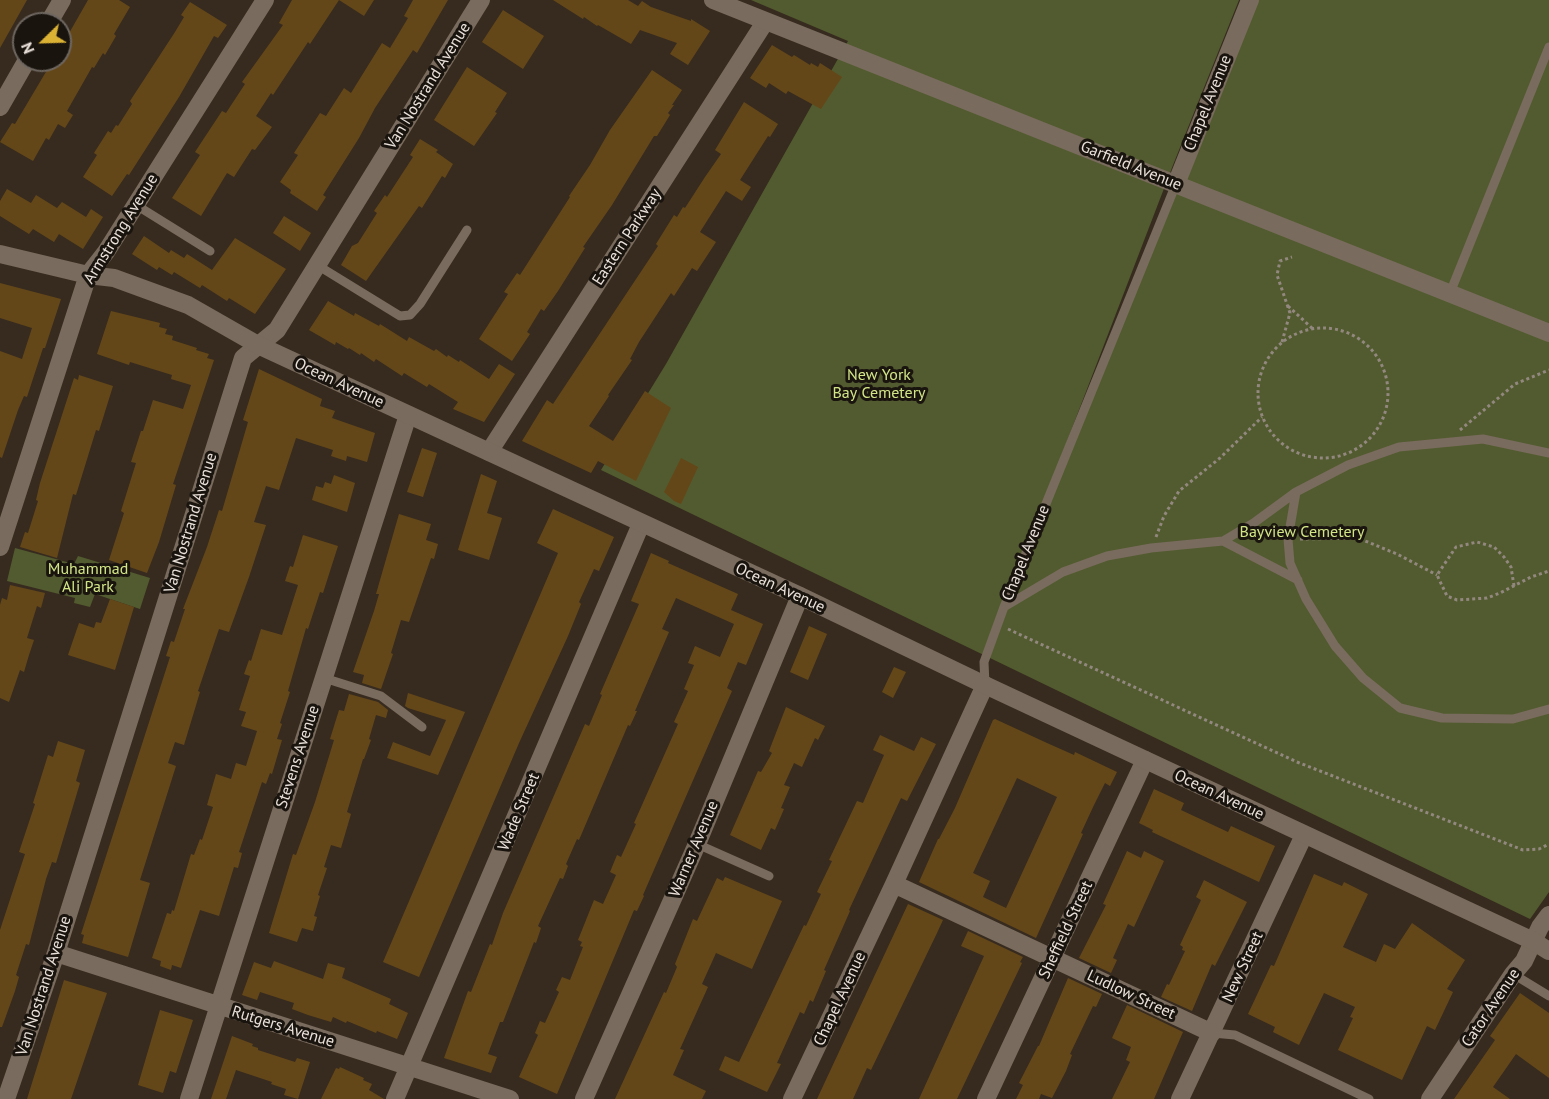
<!DOCTYPE html>
<html>
<head>
<meta charset="utf-8">
<style>
  body { margin:0 }
  #map { position:relative; width:1549px; height:1099px; overflow:hidden; background:#372b1f; font-family:"PT Sans",sans-serif }
  canvas { display:block }
  .north { position:absolute; left:12px; top:12px; width:60px; height:60px; box-sizing:border-box; background:#1a140f; border:2px solid #6d6660; border-radius:50%; rotate:247deg; font-size:16px; font-weight:700; line-height:24px; text-align:center; color:#e9e1da }
  .north::after { content:''; display:block; margin:auto; width:21px; height:27px; background:#dbb233; clip-path:polygon(50% 0,100% 100%,50% 72%,0 100%) }
</style>
</head>
<body>
<div id="map">
<canvas width="1549" height="1099"></canvas>
<div class="north">N</div>
</div>
<script>
const g = document.querySelector('canvas').getContext('2d');
g.lineJoin = 'round';
function paint(path, color) { g.fillStyle = color; g.fill(path, 'evenodd'); }
const shape = rows => new Path2D(rows.map(r => 'M' + r).join(''));
function trace(path, color, width, dash) { g.strokeStyle = color; g.lineWidth = width; g.lineCap = dash ? 'butt' : 'round'; g.setLineDash(dash || []); g.stroke(path); }
function drawText(font, color, halo, rows, align = 'center') {
  g.font = font + ' "PT Sans",sans-serif'; g.lineWidth = 6; g.setLineDash([]); g.textBaseline = 'middle'; g.strokeStyle = halo; g.fillStyle = color; for (const [text, x, y, turn = 0] of rows) {
    g.save(); g.translate(x, y); g.rotate((+turn || 0) * Math.PI / 180); g.textAlign = isNaN(turn) ? turn : align; if (halo) g.strokeText(text, 0, 0); g.fillText(text, 0, 0); g.restore();
  }
}
paint(shape([
  [751,0,1239,0,1173,165,1016,574,1254,0,1549,0,1549,892,1530,919,601,470,666,364,848,41],
  [15,548,74,564,78,556,150,578,140,609,95,594,90,607,74,603,75,598,7,581]
]), '#525b2f');
paint(shape([
  [0,0,27,0,0,48],
  [88,0,119,0,130,7,114,34,116,36,105,55,103,53,94,68,92,67,67,111,73,115,65,128,58,124,49,140,46,138,33,161,0,142,12,123,15,124,53,60,60,60,60,49],
  [292,0,339,0,310,44,308,42,273,95,271,93,256,116,272,127,255,150,252,149,234,177,227,173,201,216,172,198,200,155,195,152,222,111,226,113,245,84,242,82,283,25,279,23],
  [339,0,374,0,364,16],
  [413,0,448,0,417,53,413,50,375,108,359,138,323,195,326,197,317,211,290,193,291,190,280,182,298,155,294,153,320,113,326,116,344,88,351,93,382,43,390,48,408,18,404,16],
  [553,0,628,0,638,6,642,1,651,7,691,21,691,19,710,31,688,65,670,54,677,43,640,30,631,44,598,25,597,26,584,17,583,19],
  [190,2,227,25,218,38,214,36,179,97,129,175,127,174,112,196,83,177,97,155,94,153,108,131,111,133,116,125,118,126,132,104,130,101,175,32,184,17,181,15],
  [503,10,544,36,523,69,482,42],
  [772,45,792,57,794,55,810,65,811,63,818,67,820,63,842,77,821,109,788,91,786,94,769,83,766,88,750,78],
  [467,67,507,93,495,112,497,113,474,146,434,120],
  [652,70,682,90,672,105,674,105,668,113,670,115,657,136,654,136,612,205,583,247,585,248,558,291,544,311,541,309,527,332,530,334,512,361,479,339,508,294,504,292,517,273,520,275,570,197,569,196,590,165,610,130],
  [744,102,778,124,770,137,768,136,740,180,751,187,742,201,726,191,700,232,716,242,697,271,692,268,674,296,671,293,639,342,630,359,632,360,608,395,609,396,589,426,613,441,645,391,671,408,636,481,598,461,591,473,522,441,547,400,553,404,658,246,656,244,674,215,677,217,683,207,685,208,705,177,721,154,715,150],
  [420,139,438,150,436,152,453,164,445,178,442,176,422,208,419,206,366,281,341,265,352,246,358,243,377,213,374,211,385,195,387,197,413,157,410,155],
  [7,189,31,203,36,195,57,208,62,202,86,217,91,209,103,217,83,249,59,234,54,242,33,229,29,234,0,216,0,201],
  [284,216,311,233,300,251,273,233],
  [144,236,169,253,171,250,184,258,187,254,212,270,235,238,286,269,255,314,229,298,227,301,202,285,200,288,174,272,172,275,159,267,157,270,132,254],
  [0,283,61,299,45,348,43,348,27,397,24,396,18,410,2,458,0,457,0,351,22,359,32,328,0,318],
  [328,301,354,316,355,313,379,326,380,324,407,341,409,337,434,351,436,349,447,357,448,355,459,362,460,360,489,379,499,364,515,374,484,422,453,409,458,402,429,384,427,387,404,373,402,376,376,359,374,362,361,353,360,355,349,348,348,349,336,342,335,345,309,330],
  [111,311,160,323,159,327,167,329,165,334,173,336,172,340,197,348,196,350,209,354,207,358,214,360,177,472,173,484,176,485,159,542,147,573,109,560,124,513,121,511,136,463,131,462,141,431,143,431,153,400,183,409,191,385,171,379,172,375,130,362,129,365,97,354],
  [259,369,322,399,320,406,335,411,332,418,375,433,367,462,347,456,346,461,331,456,333,450,296,438,279,490,266,486,254,522,266,525,249,577,229,632,219,629,198,691,200,692,184,745,175,742,168,763,176,766,140,880,150,883,128,957,82,943,84,935,81,934,170,657,166,656,171,641,174,642,185,609,183,609,207,547,219,510,222,511,248,422,243,420],
  [79,375,113,386,99,431,96,430,76,495,73,494,57,558,20,547,25,532,28,533,38,501,36,500,40,483,74,378,78,380],
  [422,448,437,453,423,497,407,492],
  [681,458,698,467,681,504,674,501,664,492],
  [481,474,497,481,487,513,502,518,489,560,458,550],
  [334,475,355,483,347,512,312,500,316,486,323,488,325,482,331,484],
  [553,509,614,537,599,571,594,569,579,602,581,604,568,636,519,743,419,977,383,962,558,553,537,543],
  [399,514,431,524,426,540,438,544,434,559,431,558,409,622,401,620,391,653,393,654,381,689,362,683,364,675,353,672,374,611,379,594,376,594],
  [303,535,338,546,323,593,320,592,308,629,306,628,288,691,290,692,280,723,282,724,277,739,282,740,272,774,270,773,266,784,262,782,239,852,242,853,238,868,234,867,219,916,200,910,181,968,172,965,171,970,160,966,161,961,152,958,167,913,171,914,172,910,174,911,191,854,194,855,200,839,202,840,213,807,207,805,216,774,231,779,236,763,246,766,257,731,241,726,246,712,239,710,250,676,244,674,249,660,251,661,261,629,282,635,298,585,285,581,290,566,293,567],
  [651,553,669,561,668,563,738,594,731,610,763,624,746,665,738,662,727,688,732,691,653,872,643,895,644,896,637,911,634,910,557,1094,519,1077,538,1035,535,1033,540,1021,545,1023,559,992,556,990,562,977,570,980,583,947,580,946,582,942,578,940,594,900,603,904,616,875,610,872,617,855,621,857,636,824,634,823,678,724,674,722,688,691,684,689,694,665,688,663,695,646,720,657,734,624,676,598,662,629,669,632,635,711,637,711,630,726,628,725,579,840,577,839,566,864,568,866,563,879,560,878,538,926,541,928,536,943,534,942,503,1022,500,1022,488,1054,497,1057,491,1073,444,1058,468,991,471,992,490,944,492,945,503,913,585,724,589,726,602,695,600,694,639,604,631,601],
  [10,585,45,593,41,608,37,606,27,638,34,640,29,655,24,672,20,670,9,702,0,698,0,605,2,598,7,600],
  [110,599,134,607,115,670,68,655,79,623,94,628,96,622,101,623],
  [809,626,827,634,808,680,790,672],
  [894,667,906,672,893,698,882,692],
  [408,693,465,712,438,775,387,758,393,742,430,756,446,720,408,708,405,706],
  [349,694,378,702,388,710,386,718,376,715,369,739,371,740,364,759,363,759,347,812,351,814,341,848,331,845,324,867,327,868,318,895,320,896,314,916,317,917,313,931,302,928,297,942,269,933,293,854,296,855,315,802,334,740,330,739,339,710,344,711],
  [786,707,825,726,818,740,815,738,802,767,794,763,784,785,790,787,781,808,784,809,775,830,771,828,761,850,730,835,758,771,761,772,772,753,769,751],
  [995,719,1047,743,1074,755,1075,752,1117,772,1110,786,1105,783,1094,805,1081,833,1083,834,1036,938,919,882,938,839,939,839,955,808,993,720],
  [1017,778,1057,797,1006,908,983,897,990,881,973,873],
  [880,735,914,751,921,737,936,744,907,801,901,798,849,910,850,911,824,970,826,971,813,1002,810,1000,804,1014,800,1012,777,1063,781,1064,767,1092,719,1070,725,1056,739,1062,804,925,806,926,821,894,817,892,832,861,829,860,857,801,863,803,884,755,873,750],
  [58,741,85,750,76,781,80,783,56,863,52,862,46,879,29,945,26,944,16,975,19,977,15,991,2,1027,0,1027,0,930,25,854,19,852,35,804,33,803,48,755,53,757],
  [1154,789,1184,803,1181,810,1228,832,1231,826,1275,846,1259,882,1152,832,1153,830,1139,823],
  [1127,851,1141,858,1144,851,1164,861,1134,927,1128,924,1113,958,1117,960,1111,973,1079,958,1106,905,1103,904],
  [1314,874,1342,886,1344,882,1368,894,1343,947,1376,962,1384,944,1395,949,1412,923,1465,960,1447,989,1453,992,1435,1030,1427,1026,1402,1080,1338,1050,1353,1018,1350,1017,1355,1007,1324,993,1299,1045,1273,1032,1275,1027,1248,1014,1271,965,1274,966],
  [725,877,782,901,752,969,716,953,702,984,708,987,680,1049,684,1050,673,1075,706,1091,702,1099,615,1099,664,992,666,993,677,967,675,964,693,919,697,921,717,878,723,881],
  [1204,880,1247,902,1215,966,1212,964,1192,1011,1161,997,1167,984,1169,985,1185,951,1182,950,1183,947,1180,945,1201,900,1196,897],
  [908,904,943,920,937,933,871,1070,867,1068,853,1099,817,1099],
  [968,931,1023,957,1020,962,1022,963,957,1099,919,1099,984,956,961,946],
  [274,961,323,979,328,963,345,968,342,978,391,999,389,1004,408,1013,397,1039,377,1031,376,1033,347,1021,346,1023,333,1017,331,1022,308,1015,292,1009,294,1003,260,992,257,1000,242,995,254,962,271,968],
  [1068,978,1102,994,1096,1007,1093,1006,1070,1054,1072,1055,1066,1071,1052,1098,1041,1094,1039,1099,1016,1099,1023,1085,1019,1083,1038,1046,1039,1046],
  [64,980,107,993,71,1099,27,1099],
  [1520,993,1549,1013,1549,1078,1516,1054,1493,1087,1510,1099,1454,1099,1495,1040,1490,1036],
  [1127,1005,1183,1032,1154,1099,1112,1099,1130,1062,1126,1060,1131,1047,1112,1038],
  [160,1010,193,1020,176,1073,170,1071,163,1093,138,1085],
  [232,1036,253,1044,252,1046,258,1048,258,1050,295,1062,297,1058,310,1062,298,1099,284,1095,286,1089,271,1084,272,1082,236,1070,226,1099,211,1099],
  [340,1067,364,1078,363,1080,372,1084,369,1090,384,1099,321,1099,336,1068,339,1069]
]), '#644718');
trace(shape([
  [1288,306,1313,329],
  '1258 393a65 65 0 1 1 130 0a65 65 0 1 1-130 0Z',
  [1282,342,1290,313,1277,275,1280,261,1292,257],
  [1460,430,1515,384,1549,370],
  [1156,537,1164,516,1179,491,1220,458,1262,417],
  [1300,539,1358,538,1397,554,1437,575],
  [1514,586,1511,567,1504,557,1494,547,1477,542,1456,547,1437,575,1447,596,1457,600,1487,598,1500,593,1531,577,1549,571],
  [1008,629,1297,762,1523,850,1539,849,1549,844]
]), '#92887f', 3, [3, 3]);
trace(shape([
  [136,205,210,251],
  [317,265,400,316,410,315,420,304,467,230],
  [1450,293,1549,47],
  [1296,492,1288,539,1290,563,1306,599,1335,646,1363,678,1400,708,1442,718,1513,719,1549,709],
  [1223,541,1298,580],
  [1004,607,1063,572,1107,556,1151,548,1223,541,1255,522,1296,492,1348,465,1399,447,1483,439,1549,453],
  [324,678,381,696,422,727],
  [985,685,984,662,1004,607,1176,184],
  [697,844,769,876],
  [1513,974,1549,996],
  [1212,1033,1235,1035,1369,1099]
]), '#796b5d', 9);
trace(shape([
  [1176,184,1250,0],
  [489,452,765,22],
  [0,547,88,275,106,252,265,0],
  [894,884,1212,1033],
  [56,953,510,1099],
  [6,1099,56,953,243,358,277,330,481,0],
  [189,1099,408,415],
  [395,1099,641,524],
  [584,1099,697,844,800,596],
  [792,1099,894,884,985,685],
  [986,1099,1145,760],
  [1180,1099,1304,835],
  [1430,1099,1513,974,1524,961,1540,927,1549,915]
]), '#796b5d', 18);
trace(shape([
  [48,24,62,0],
  [0,107,27,60],
  [0,254,88,275,114,278,188,305,258,345,800,596,985,685,1533,941,1549,951]
]), '#796b5d', 18);
trace(shape([
  [713,0,1549,333]
]), '#796b5d', 18);
drawText('16px', '#e9e1da', '#1a140f', [
  ["Van Nostrand Avenue",428,86,-58],
  ["Chapel Avenue",1208,103,-68],
  ["Garfield Avenue",1131,166,22],
  ["Armstrong Avenue",121,229,-58],
  ["Eastern Parkway",627,237,-57],
  ["Ocean Avenue",339,383,25],
  ["Van Nostrand Avenue",191,523,-73],
  ["Chapel Avenue",1026,553,-68],
  ["Ocean Avenue",780,588,25],
  ["Stevens Avenue",298,757,-72],
  ["Ocean Avenue",1219,795,25],
  ["Wade Street",519,812,-67],
  ["Warner Avenue",694,849,-67],
  ["Sheffield Street",1066,930,-65],
  ["New Street",1243,967,-65],
  ["Van Nostrand Avenue",44,986,-72],
  ["Ludlow Street",1131,995,25],
  ["Chapel Avenue",840,999,-65],
  ["Cator Avenue",1491,1008,-56],
  ["Rutgers Avenue",283,1027,17]
]);
drawText('16px', '#d2e686', '#1a140f', [
  ["New York",879,375],
  ["Bay Cemetery",879,393],
  ["Bayview Cemetery",1302,532],
  ["Muhammad",88,569],
  ["Ali Park",88,587]
]);
</script>
</body>
</html>
